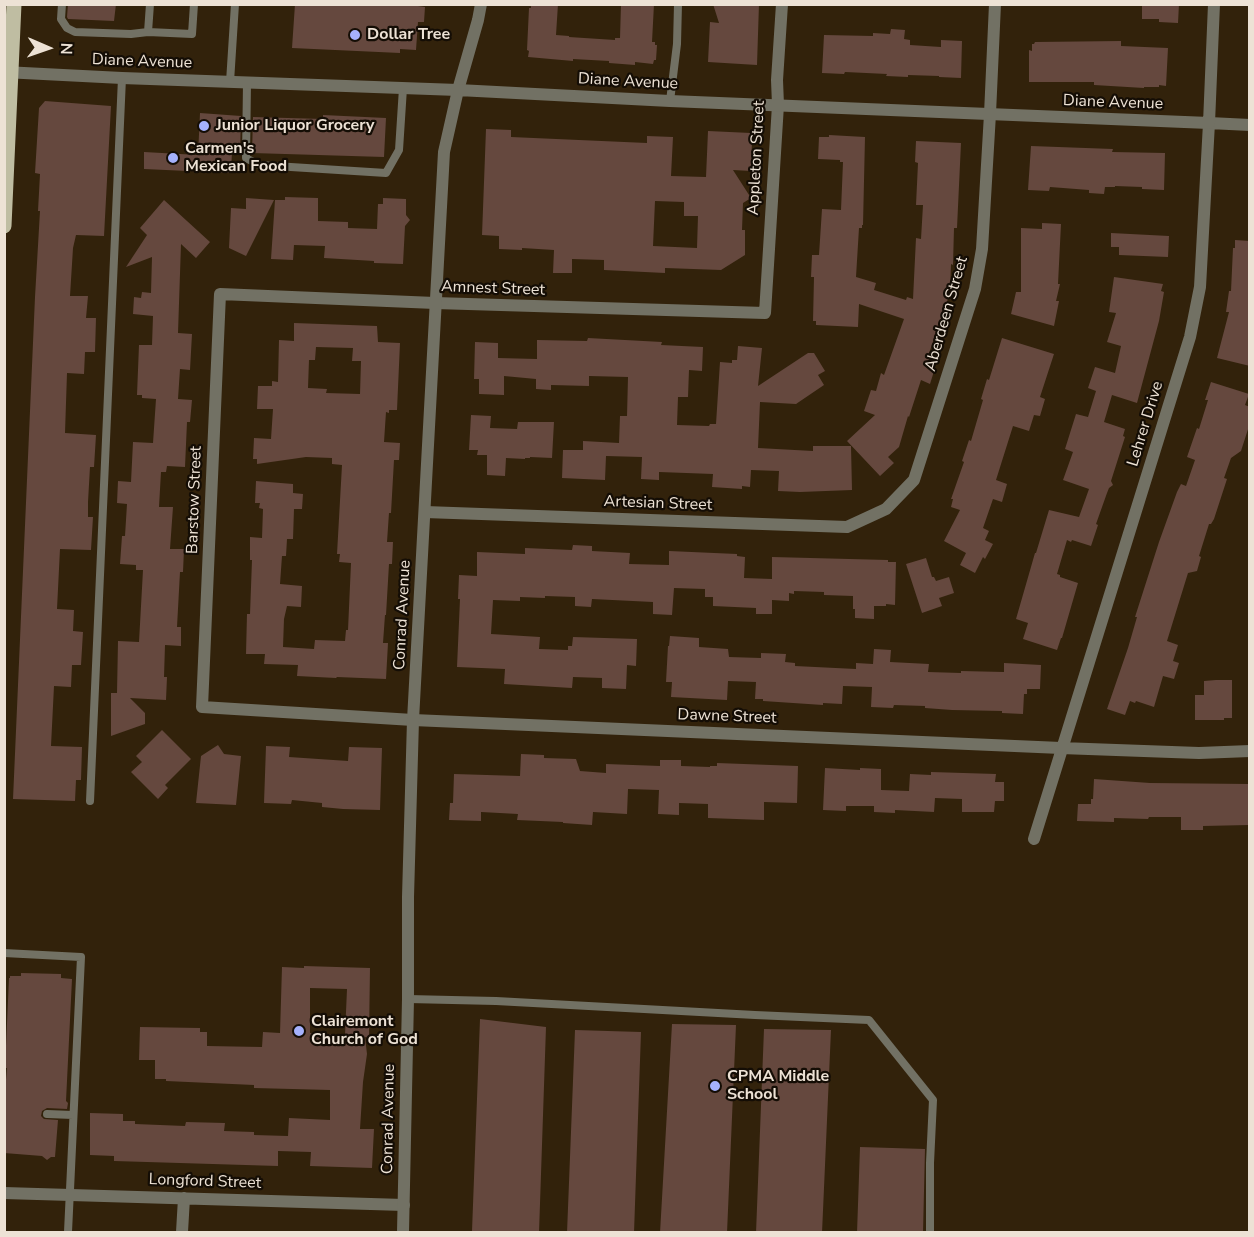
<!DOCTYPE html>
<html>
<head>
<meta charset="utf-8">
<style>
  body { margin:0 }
  #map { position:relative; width:1254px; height:1237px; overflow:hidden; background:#32220b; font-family:"Nunito Sans",sans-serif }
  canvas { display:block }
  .frame { position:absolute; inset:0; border:6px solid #ede2d5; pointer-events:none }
  .north { position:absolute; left:18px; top:18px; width:60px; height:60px; -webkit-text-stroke:4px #140d05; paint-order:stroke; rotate:92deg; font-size:16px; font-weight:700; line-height:24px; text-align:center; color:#ede2d5 }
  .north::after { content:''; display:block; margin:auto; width:21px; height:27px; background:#ede2d5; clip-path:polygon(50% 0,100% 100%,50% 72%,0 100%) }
</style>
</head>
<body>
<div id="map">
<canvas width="1254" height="1237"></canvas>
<div class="frame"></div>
<div class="north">N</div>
</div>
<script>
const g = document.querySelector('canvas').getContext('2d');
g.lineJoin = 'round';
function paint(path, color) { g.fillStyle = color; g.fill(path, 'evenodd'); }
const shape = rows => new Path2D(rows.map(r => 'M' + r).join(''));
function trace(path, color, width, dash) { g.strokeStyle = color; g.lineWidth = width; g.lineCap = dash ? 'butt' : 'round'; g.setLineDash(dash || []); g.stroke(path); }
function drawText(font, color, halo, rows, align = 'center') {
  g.font = font + ' "Nunito Sans",sans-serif'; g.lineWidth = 4.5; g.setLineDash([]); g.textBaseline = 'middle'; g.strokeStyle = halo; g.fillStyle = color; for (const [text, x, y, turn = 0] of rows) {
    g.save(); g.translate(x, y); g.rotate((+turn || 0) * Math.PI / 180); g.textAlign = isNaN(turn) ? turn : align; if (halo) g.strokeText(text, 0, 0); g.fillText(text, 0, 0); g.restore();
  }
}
paint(shape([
  [68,4,116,4,114,21,68,19,67,17],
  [295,4,418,4,418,6,425,7,424,22,418,22,416,50,400,49,400,53,292,48],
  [531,4,558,4,556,35,569,36,569,37,615,40,615,38,620,38,621,4,654,4,652,42,655,42,655,45,657,45,656,60,654,60,653,64,635,62,635,65,609,63,609,61,573,59,573,61,528,57,529,51,527,50,529,8,531,8],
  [713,4,759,4,757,65,708,62,710,22,719,23],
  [1142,4,1179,4,1178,23,1159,22,1159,19,1142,19],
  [891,29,905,30,904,39,910,40,910,45,941,47,941,40,962,41,961,78,939,77,939,76,908,75,908,77,886,76,887,74,845,72,844,74,822,73,824,35,873,36,873,33,890,34],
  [1121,41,1121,46,1168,48,1166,86,1159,85,1159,87,1144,87,1144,88,1094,85,1094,82,1029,82,1029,50,1032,51,1032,44,1034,44,1035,42],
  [45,101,111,106,104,236,76,235,73,248,70,296,88,296,86,318,96,318,95,352,85,352,84,374,67,373,65,433,96,435,94,467,90,467,88,502,88,517,93,517,91,550,60,549,57,609,74,610,73,631,83,632,81,665,72,665,71,687,54,686,51,746,82,747,81,780,76,780,75,801,13,799,35,297,40,211,38,211,40,174,35,173,39,108],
  [200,113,241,116,240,153,232,152,231,173,144,169,144,152,198,155],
  [323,115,386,118,384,157,252,153,253,117,323,119],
  [486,129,511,130,511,137,647,143,647,136,673,137,671,176,706,177,708,131,751,133,750,141,752,141,751,171,733,170,751,198,743,203,742,230,745,230,745,255,721,270,665,268,665,273,604,270,604,260,572,259,572,273,553,273,554,250,522,248,522,250,499,249,499,236,482,235],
  [655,201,684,202,684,216,698,216,697,248,653,246],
  [829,135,865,137,863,225,862,225,862,228,859,228,856,277,876,283,874,290,906,300,907,297,913,299,916,238,921,239,923,205,916,205,918,163,915,162,916,141,961,143,957,228,954,228,953,265,951,264,950,293,927,359,929,359,927,366,935,368,930,384,921,380,909,417,908,416,899,447,888,457,894,463,880,476,847,441,875,415,864,411,871,390,876,391,881,373,884,375,904,319,859,304,858,327,816,325,816,321,813,321,814,277,811,277,812,255,819,255,822,209,841,210,843,162,840,162,840,160,818,159,819,137,829,137],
  [1031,146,1113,149,1112,152,1165,153,1164,190,1142,189,1142,187,1115,186,1115,187,1105,187,1104,194,1089,193,1089,190,1050,187,1049,191,1028,190],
  [285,197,318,198,318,221,348,222,348,228,377,229,378,204,383,204,383,198,406,199,406,215,410,220,405,226,403,264,374,263,374,261,324,258,325,246,294,245,293,260,271,259,275,200,285,200],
  [246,198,274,200,246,256,229,248,231,208,246,209],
  [164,200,210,242,196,258,181,244,178,333,192,334,190,370,180,369,178,399,192,400,190,422,187,422,185,467,167,466,166,472,161,472,159,507,173,507,170,549,184,549,183,572,180,572,177,627,181,627,181,646,165,645,164,677,167,677,166,700,130,698,145,713,145,724,111,736,111,693,117,693,118,641,139,642,143,570,136,570,136,565,120,564,122,536,125,536,127,504,117,503,118,481,131,482,133,442,153,443,156,399,142,398,142,395,137,395,139,345,152,345,153,316,133,314,134,297,141,298,142,292,151,293,152,257,126,267,147,235,140,228],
  [1042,223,1061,224,1058,284,1060,284,1056,301,1059,301,1054,326,1011,314,1016,292,1021,292,1021,228,1042,229],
  [1111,233,1169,236,1168,257,1119,255,1119,247,1111,247],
  [1235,240,1250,241,1250,366,1217,358,1229,312,1226,312,1229,291,1231,291,1233,248,1235,248],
  [1114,277,1163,284,1161,291,1164,292,1159,321,1137,403,1112,395,1104,422,1125,429,1123,436,1125,437,1111,481,1113,485,1109,488,1107,493,1096,524,1098,525,1091,546,1072,540,1071,542,1067,540,1057,574,1060,575,1060,577,1078,583,1062,638,1061,638,1057,650,1023,639,1028,623,1016,619,1035,553,1036,553,1049,510,1079,517,1089,489,1063,480,1073,452,1065,449,1076,414,1088,417,1096,391,1088,388,1095,367,1115,373,1121,346,1107,342,1116,313,1109,312],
  [294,323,377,326,378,342,400,343,397,410,389,410,389,413,386,412,384,442,400,443,399,460,394,460,391,513,389,513,387,542,393,542,392,564,389,564,386,615,385,615,383,643,388,643,386,679,337,677,336,678,297,676,298,665,264,664,265,654,246,654,247,614,250,614,252,560,250,560,250,537,262,538,263,509,259,508,260,503,255,503,256,481,293,484,293,493,303,494,302,509,294,509,293,539,287,539,286,556,282,556,280,584,302,586,301,607,287,606,284,619,283,647,314,649,315,640,345,641,346,630,348,630,351,563,339,562,340,554,337,554,342,465,332,464,332,458,306,457,257,464,257,459,253,459,254,438,271,439,273,409,257,409,258,386,272,386,272,381,278,382,279,340,294,341],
  [316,347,353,348,352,361,361,361,360,394,326,393,327,389,308,388,309,360,315,360],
  [588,338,662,342,661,345,703,347,702,371,689,370,688,397,678,397,677,425,709,426,710,424,716,424,720,362,732,363,732,360,737,360,738,346,762,348,758,386,808,353,814,353,825,371,818,375,824,385,796,404,760,402,758,448,813,451,813,446,851,446,852,490,800,492,778,491,779,471,751,470,750,487,742,486,742,489,712,487,713,474,659,472,659,480,641,479,642,457,606,456,605,480,562,478,563,450,583,450,583,441,619,443,620,416,627,416,628,377,589,376,589,386,551,385,551,390,536,389,536,379,504,376,504,395,479,394,479,379,474,379,475,342,498,343,498,358,537,359,537,340,587,341],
  [1002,338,1054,354,1040,397,1045,399,1040,416,1034,415,1029,431,1013,426,996,480,1007,484,1002,502,993,499,983,528,989,531,985,540,993,544,985,559,983,557,975,573,960,565,966,553,944,541,960,510,951,507,953,499,951,499,964,462,962,461,969,440,971,441,983,400,981,399,987,379,989,380],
  [1211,382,1249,394,1245,405,1250,407,1250,423,1241,451,1231,458,1224,478,1227,479,1214,519,1211,524,1209,524,1199,556,1201,557,1197,571,1188,573,1167,641,1178,645,1173,661,1179,663,1174,679,1163,676,1154,707,1136,701,1135,703,1130,701,1125,715,1107,709,1128,648,1137,617,1135,617,1159,542,1177,492,1181,484,1186,486,1195,460,1187,457,1197,428,1199,429,1208,400,1205,400],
  [471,415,491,416,490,428,517,429,518,422,554,422,552,458,530,457,530,458,525,458,525,459,506,458,505,476,487,475,487,455,477,455,478,450,469,450],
  [573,545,592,546,592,551,630,553,629,564,669,565,669,551,737,554,737,556,745,557,744,578,772,579,772,557,888,560,888,562,896,562,895,605,886,604,886,606,874,606,874,619,855,618,855,609,853,609,853,596,824,595,824,592,794,591,794,594,789,593,789,601,772,600,772,614,756,614,756,608,713,606,713,597,705,597,705,589,674,588,672,615,653,614,653,602,592,599,591,607,575,606,575,597,545,596,545,598,520,597,520,601,493,600,491,634,540,637,539,649,568,650,568,646,572,646,573,637,637,639,636,666,627,665,626,689,602,688,602,678,573,677,572,688,504,684,505,669,457,667,460,599,458,599,459,575,477,576,477,552,525,554,525,548,572,550],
  [926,558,932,577,934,577,936,581,949,577,954,593,939,598,942,606,922,613,906,564],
  [670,636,699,638,699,647,728,649,729,657,761,658,761,653,786,654,785,662,795,663,795,666,856,669,856,663,873,664,874,649,891,650,890,662,929,664,928,672,961,673,961,671,1004,672,1004,663,1041,665,1040,689,1027,689,1027,694,1024,694,1023,714,1002,713,1002,711,952,710,925,708,925,706,894,705,893,708,871,707,872,687,843,686,842,704,823,703,823,705,763,701,763,699,755,699,756,682,728,681,727,700,671,697,672,682,666,682,668,646,669,646],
  [1216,680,1232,680,1232,718,1224,718,1224,720,1195,720,1195,695,1204,695,1204,681],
  [162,730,191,759,165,785,168,788,158,799,131,772,142,762,136,756],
  [218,745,224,754,241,756,236,805,196,803,201,756],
  [266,746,290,747,289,757,348,761,349,747,382,748,380,810,343,809,322,807,322,803,292,800,291,804,264,803],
  [521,754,544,755,544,758,576,759,580,771,606,773,606,764,660,766,660,760,681,760,681,766,710,767,710,766,717,766,717,763,798,766,797,803,764,802,764,820,708,818,708,804,679,803,679,815,658,814,659,790,628,789,627,814,593,812,592,825,563,823,563,822,517,820,518,814,481,812,481,821,449,820,450,803,453,803,454,774,520,776],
  [825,768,860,770,860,768,881,769,881,790,909,791,910,774,931,775,931,772,996,774,995,782,1004,782,1004,801,995,801,994,812,962,812,962,799,935,798,934,812,895,810,895,813,874,812,874,806,846,806,846,811,823,810],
  [1094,779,1150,783,1249,784,1249,825,1203,826,1203,830,1181,830,1181,817,1149,817,1148,819,1114,818,1114,822,1077,821,1078,804,1091,804,1091,799,1093,799],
  [304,966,370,968,369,1038,365,1037,367,1054,363,1082,360,1129,374,1129,372,1168,310,1166,311,1152,278,1151,278,1166,114,1161,114,1156,90,1155,90,1113,123,1114,123,1121,135,1121,135,1124,185,1126,186,1122,225,1123,224,1131,254,1132,254,1135,288,1136,289,1118,330,1120,330,1090,254,1088,254,1085,166,1081,166,1079,155,1079,155,1060,139,1060,140,1027,200,1028,200,1032,207,1032,207,1046,262,1047,263,1032,280,1033,282,967,304,968],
  [310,988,347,989,345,1035,310,1033],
  [21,973,61,974,61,978,72,979,66,1101,68,1103,67,1109,47,1108,42,1111,41,1116,44,1119,58,1120,55,1157,51,1157,47,1160,42,1156,4,1153,4,1102,7,1068,5,1068,9,978,10,978,10,976,21,976],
  [480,1019,546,1027,539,1233,472,1231],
  [672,1024,736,1025,727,1233,660,1233],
  [764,1029,831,1030,822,1233,756,1233],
  [575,1030,641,1032,634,1233,567,1233],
  [860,1147,925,1149,923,1233,857,1233]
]), '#65483e');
trace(shape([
  [62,4,61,19,67,28,75,32,131,34,148,32],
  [150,4,148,32,192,34,194,4],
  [230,82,235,4],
  [247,82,246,158,259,165,386,173,399,150,403,88],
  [670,101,677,44,678,4],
  [90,801,122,78],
  [4,953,81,957,68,1232],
  [408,999,496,1001,755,1015,869,1020,933,1100,930,1163,930,1232],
  [47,1114,73,1115]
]), '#727164', 8);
trace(shape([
  [782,4,777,80,778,105,765,313,435,303,220,294,202,707,413,720,1061,748,1199,753,1250,751],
  [458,90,478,20,481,4],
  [425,512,847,527,886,509,914,480,975,289,982,249,990,114,995,4],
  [1034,839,1190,337,1200,287,1209,123,1250,125],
  [4,1193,404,1205],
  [182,1232,184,1198]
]), '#727164', 12);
trace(shape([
  [4,72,122,78,458,90,670,101,1209,123,1214,4],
  [403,1232,408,999,408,897,413,720,444,152,458,90]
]), '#727164', 12);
trace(shape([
  [4,226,14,4]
]), '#bfbda2', 15);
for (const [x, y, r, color] of [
  [355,35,6,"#a5b1fc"],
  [204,126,6,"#a5b1fc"],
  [173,158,6,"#a5b1fc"],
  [299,1031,6,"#a5b1fc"],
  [715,1086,6,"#a5b1fc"]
]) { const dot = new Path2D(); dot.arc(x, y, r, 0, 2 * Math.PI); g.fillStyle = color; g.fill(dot); trace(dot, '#140d05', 2); }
drawText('bold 16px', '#ede2d5', '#140d05', [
  ["Dollar Tree",367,35],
  ["Junior Liquor Grocery",216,126],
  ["Carmen's",185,149],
  ["Mexican Food",185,167],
  ["Clairemont",311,1022],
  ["Church of God",311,1040],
  ["CPMA Middle",727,1077],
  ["School",727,1095]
], 'left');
drawText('16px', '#ede2d5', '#140d05', [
  ["Diane Avenue",142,62,2],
  ["Diane Avenue",628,82,3],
  ["Diane Avenue",1113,103,2],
  ["Appleton Street",757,158,-87],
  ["Amnest Street",493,289,2],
  ["Aberdeen Street",947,314,-74],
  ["Lehrer Drive",1146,424,-73],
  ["Barstow Street",195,500,-88],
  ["Artesian Street",658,504,2],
  ["Conrad Avenue",403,615,-87],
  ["Dawne Street",727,717,2],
  ["Conrad Avenue",389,1119,-89],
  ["Longford Street",205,1182,2]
]);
</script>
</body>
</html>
